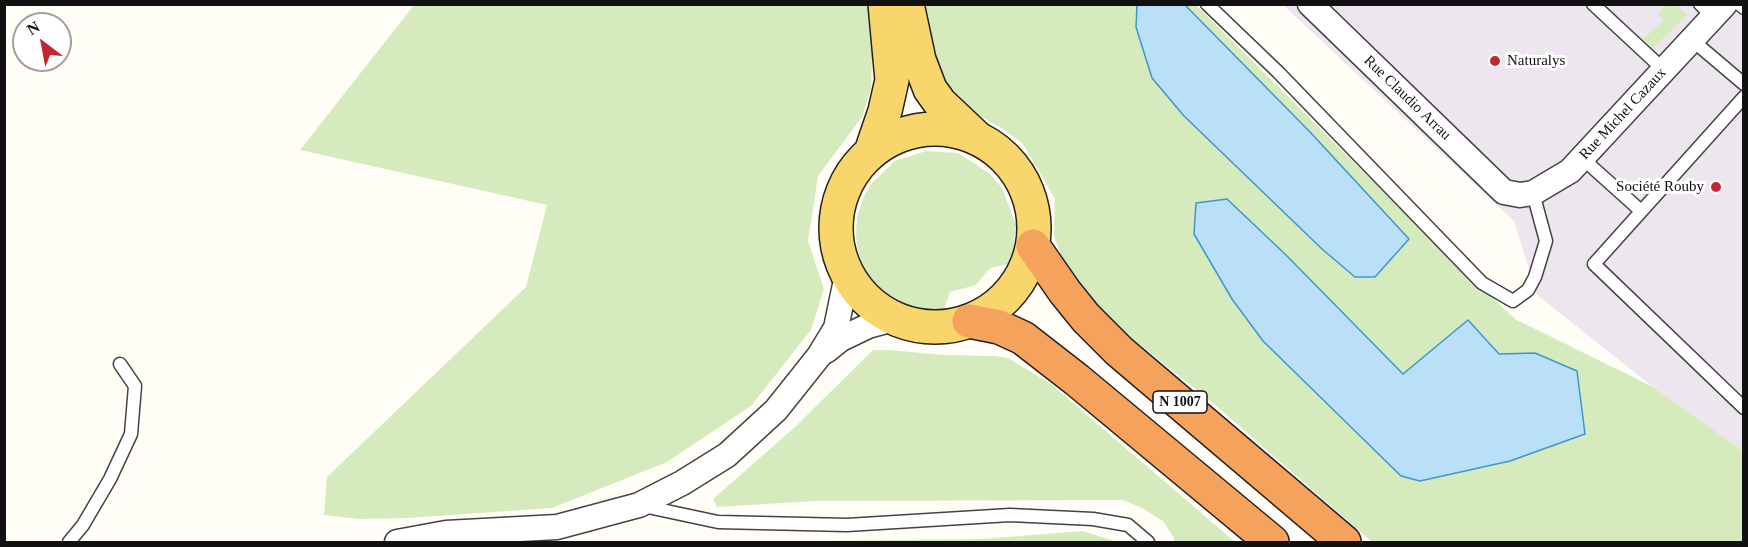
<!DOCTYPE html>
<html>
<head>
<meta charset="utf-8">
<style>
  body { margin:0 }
  #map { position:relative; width:1748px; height:547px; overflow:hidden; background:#fffdf5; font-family:"Times New Roman",serif }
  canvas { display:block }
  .frame { position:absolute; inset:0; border:6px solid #111; pointer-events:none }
  .north { position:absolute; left:12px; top:12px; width:60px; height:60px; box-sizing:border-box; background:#fff; border:2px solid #a0a0a0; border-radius:50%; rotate:328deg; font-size:16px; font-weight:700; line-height:24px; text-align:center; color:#111 }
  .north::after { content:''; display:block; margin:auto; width:21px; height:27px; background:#c4262e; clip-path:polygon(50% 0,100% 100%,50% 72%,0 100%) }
</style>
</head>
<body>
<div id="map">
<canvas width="1748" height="547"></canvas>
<div class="frame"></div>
<div class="north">N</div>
</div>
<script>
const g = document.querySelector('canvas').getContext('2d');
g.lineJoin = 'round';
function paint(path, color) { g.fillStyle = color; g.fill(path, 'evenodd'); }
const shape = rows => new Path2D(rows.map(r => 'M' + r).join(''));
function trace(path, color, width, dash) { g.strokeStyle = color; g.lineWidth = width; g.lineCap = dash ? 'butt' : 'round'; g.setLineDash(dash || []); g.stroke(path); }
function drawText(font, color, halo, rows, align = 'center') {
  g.font = font + ' "Times New Roman",serif'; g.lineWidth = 6; g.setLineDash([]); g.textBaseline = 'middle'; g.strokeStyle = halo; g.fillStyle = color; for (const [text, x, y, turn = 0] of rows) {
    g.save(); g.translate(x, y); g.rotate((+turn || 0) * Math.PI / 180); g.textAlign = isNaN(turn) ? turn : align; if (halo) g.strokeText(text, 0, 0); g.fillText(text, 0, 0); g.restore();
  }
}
paint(shape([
  [1283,5,1743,5,1743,451,1653,387,1537,295,1514,221]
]), '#eee6ef');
paint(shape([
  [414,5,870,5,873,27,871,88,862,117,818,176,808,241,824,289,811,330,751,406,667,462,552,508,407,518,360,519,324,515,327,477,526,287,547,205,300,150],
  [925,5,1196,5,1430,238,1515,319,1653,387,1743,451,1743,542,1372,542,1213,403,1113,323,1067,272,1054,236,1055,199,1023,144,1000,127,970,111,945,86,938,65],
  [1666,5,1676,5,1687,15,1652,49,1643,39,1663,21,1658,13],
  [926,151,958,153,989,173,1002,188,1016,225,1013,252,1008,264,990,268,976,285,950,292,943,312,930,312,911,307,882,293,871,281,863,265,858,251,856,237,857,217,864,196,871,184,895,161],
  [873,350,889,350,943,355,995,356,1008,358,1051,384,1235,542,1174,542,1174,538,1163,521,1142,508,1123,500,815,501,717,507,713,499,795,427],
  [1083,531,1117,542,736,542,981,539]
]), '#d5ebbd');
const water = shape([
  [1137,5,1185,5,1310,132,1409,239,1375,277,1355,277,1322,249,1184,116,1152,78,1136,27,1137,5],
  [1227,199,1286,255,1403,374,1468,320,1499,354,1535,353,1577,371,1585,434,1510,461,1420,481,1401,476,1263,341,1232,299,1194,234,1196,203,1227,199]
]);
paint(water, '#b9e0f7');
trace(water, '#3f96cf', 1.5);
const lane = shape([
  [1207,4,1278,72,1482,283,1513,301,1528,290,1535,277,1546,241,1533,193],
  [1593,4,1664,70],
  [1700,4,1713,17],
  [1739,4,1744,8],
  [1692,40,1744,84],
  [1744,97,1594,264,1744,408],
  [1582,158,1641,211],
  [643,506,718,522,847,525,1010,515,1093,519,1128,525,1148,542],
  [69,542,83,525,110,479,131,434,135,386,120,364]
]);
const street = shape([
  [1310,4,1504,192,1520,195,1533,193,1570,171,1725,4],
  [826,351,841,339,868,326,894,319],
  [397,542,446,533,557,527,639,505,682,483,727,455,776,410,819,356,836,328,847,275]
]);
const primary = shape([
  [907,4,919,60,930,89,940,103,975,136],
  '836 228a99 99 0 1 1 198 0a99 99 0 1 1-198 0Z',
  [871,152,885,111,892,80,885,4]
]);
const highway = shape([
  [1033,246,1065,292,1086,318,1119,351,1344,542],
  [969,321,999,327,1023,338,1077,380,1272,542]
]);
trace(lane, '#444', 15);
trace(street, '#444', 27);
trace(primary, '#222', 36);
trace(highway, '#222', 36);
trace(lane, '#fff', 12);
trace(street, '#fff', 24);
trace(primary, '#f9d66b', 33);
trace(highway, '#f5a25d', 33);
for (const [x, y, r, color] of [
  [1495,61,6,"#c4262e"],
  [1716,187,6,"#c4262e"]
]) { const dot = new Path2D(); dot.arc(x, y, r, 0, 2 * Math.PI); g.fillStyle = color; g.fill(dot); trace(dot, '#fff', 2); }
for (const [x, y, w] of [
  [1180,402,54]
]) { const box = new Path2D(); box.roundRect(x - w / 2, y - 11, w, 22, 4.5); g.fillStyle = '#fff'; g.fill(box); trace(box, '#111', 1.5); }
drawText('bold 14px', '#111', null, [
  ["N 1007",1180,402]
]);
drawText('15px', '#111', '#fff', [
  ["Naturalys",1507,61],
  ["Société Rouby",1704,187,"right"]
], 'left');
drawText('15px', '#111', '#fff', [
  ["Rue Claudio Arrau",1407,98,44],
  ["Rue Michel Cazaux",1623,114,-47]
]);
</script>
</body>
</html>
